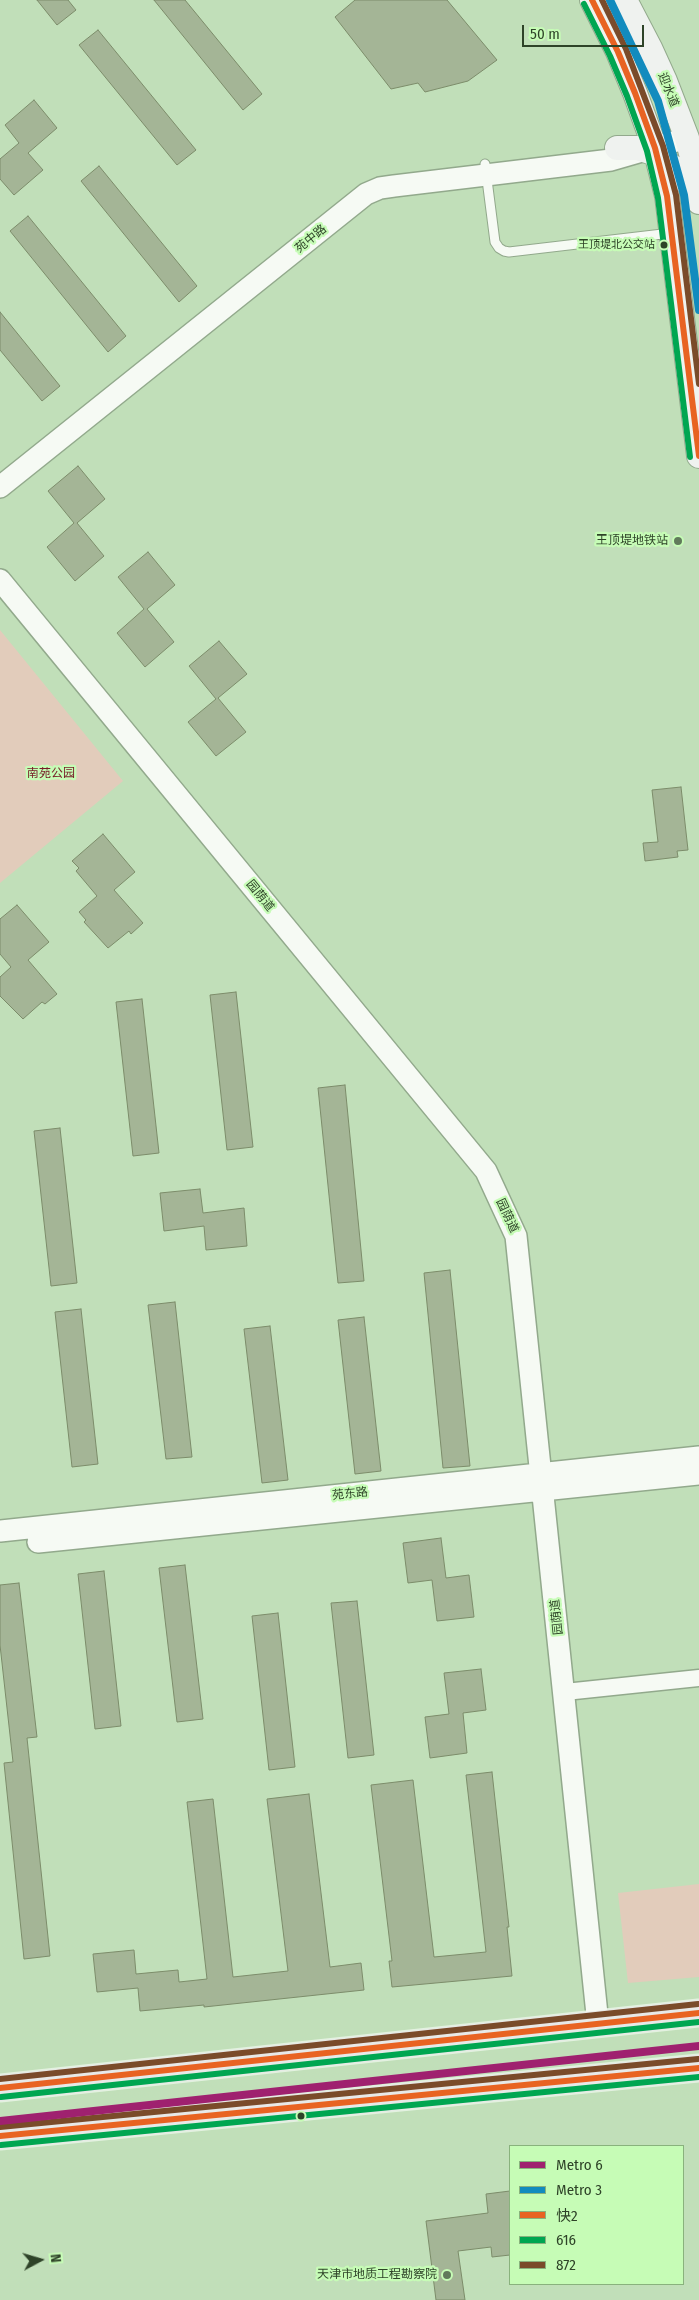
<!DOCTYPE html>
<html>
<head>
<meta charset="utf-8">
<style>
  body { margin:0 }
  #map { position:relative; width:699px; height:2300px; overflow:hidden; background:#c1dfb9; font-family:"Fira Sans Condensed","Noto Sans SC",sans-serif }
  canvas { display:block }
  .legend { position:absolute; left:509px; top:2145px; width:175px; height:140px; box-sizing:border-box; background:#c6fcb6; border:1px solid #89b27d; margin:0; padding:6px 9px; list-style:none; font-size:15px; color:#2e4328 }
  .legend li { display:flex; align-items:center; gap:10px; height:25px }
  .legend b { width:25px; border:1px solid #89b27d }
  .north { position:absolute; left:15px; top:2235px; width:50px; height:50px; -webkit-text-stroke:4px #c6fcb6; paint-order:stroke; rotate:84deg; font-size:14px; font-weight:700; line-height:20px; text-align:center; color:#2e4328 }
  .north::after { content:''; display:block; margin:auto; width:18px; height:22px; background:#2e4328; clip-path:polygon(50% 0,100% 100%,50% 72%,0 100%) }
  .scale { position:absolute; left:522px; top:25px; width:122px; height:22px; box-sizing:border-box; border:2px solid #2e4328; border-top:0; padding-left:6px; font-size:15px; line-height:18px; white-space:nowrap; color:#2e4328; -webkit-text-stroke:4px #c6fcb6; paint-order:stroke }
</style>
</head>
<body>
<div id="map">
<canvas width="699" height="2300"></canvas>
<ul class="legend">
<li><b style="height:6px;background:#9f216f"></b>Metro 6</li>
<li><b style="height:6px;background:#128bbe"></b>Metro 3</li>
<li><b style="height:6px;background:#e86322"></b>快2</li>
<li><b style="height:6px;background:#00a651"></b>616</li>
<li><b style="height:6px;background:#7a4b2a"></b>872</li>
</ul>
<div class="north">N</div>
<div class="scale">50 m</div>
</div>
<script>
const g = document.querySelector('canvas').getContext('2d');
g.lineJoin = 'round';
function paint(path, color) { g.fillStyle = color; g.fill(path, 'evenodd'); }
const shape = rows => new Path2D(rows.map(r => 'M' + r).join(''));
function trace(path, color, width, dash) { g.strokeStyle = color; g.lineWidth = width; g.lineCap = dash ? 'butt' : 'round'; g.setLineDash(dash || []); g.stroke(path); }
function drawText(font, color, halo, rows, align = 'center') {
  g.font = font + ' "Fira Sans Condensed","Noto Sans SC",sans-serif'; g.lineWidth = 4.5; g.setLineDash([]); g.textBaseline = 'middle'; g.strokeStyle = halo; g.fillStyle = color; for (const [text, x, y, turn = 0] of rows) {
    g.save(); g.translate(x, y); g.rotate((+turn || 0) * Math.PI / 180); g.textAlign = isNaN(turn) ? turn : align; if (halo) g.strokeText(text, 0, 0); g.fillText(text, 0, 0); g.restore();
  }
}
paint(shape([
  [0,630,123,781,0,883],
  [699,1884,699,1977,628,1983,618,1893]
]), '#e2ccbb');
const building = shape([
  [37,0,68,0,76,10,57,25,37,0],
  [154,0,185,0,262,94,243,110,154,0],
  [355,0,447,0,497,60,468,81,425,92,418,83,391,89,335,17,355,0],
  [98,30,196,150,177,165,79,45,98,30],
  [34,100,57,128,28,153,43,170,14,195,0,179,0,159,19,143,5,125,34,100],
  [99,166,197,286,179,302,81,181,99,166],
  [28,216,126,336,108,352,10,231,28,216],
  [0,312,60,386,42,401,0,350,0,312],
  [78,466,105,499,77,523,104,556,75,581,47,547,74,523,48,491,78,466],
  [148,552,175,585,147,609,174,642,145,667,117,633,144,609,118,577,148,552],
  [219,641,247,674,218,698,246,732,216,756,188,722,216,699,189,666,219,641],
  [681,787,688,850,677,851,678,857,645,861,643,843,658,842,652,790,681,787],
  [103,834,135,872,114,890,143,923,131,934,129,931,108,948,84,922,86,920,79,912,97,896,76,871,79,868,72,861,103,834],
  [17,905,49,942,28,960,57,994,45,1004,42,1002,23,1019,0,996,0,977,11,967,0,954,0,919,17,905],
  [236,992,253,1147,227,1150,210,995,236,992],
  [142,999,159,1153,133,1156,116,1002,142,999],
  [345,1085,364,1281,338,1283,318,1088,345,1085],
  [60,1128,77,1283,51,1286,34,1131,60,1128],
  [200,1189,203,1213,244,1208,247,1246,206,1250,204,1226,164,1231,160,1193,200,1189],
  [450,1270,470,1466,443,1468,424,1273,450,1270],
  [175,1302,192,1457,166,1459,148,1305,175,1302],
  [81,1309,98,1464,72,1467,55,1312,81,1309],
  [364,1317,381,1471,355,1474,338,1320,364,1317],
  [270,1326,288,1480,262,1483,244,1329,270,1326],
  [441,1538,446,1578,469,1575,474,1617,437,1621,432,1580,408,1583,403,1543,441,1538],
  [185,1565,203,1719,177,1722,159,1568,185,1565],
  [104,1571,121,1726,95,1729,78,1574,104,1571],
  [19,1583,37,1737,27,1738,50,1956,24,1959,4,1763,13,1762,0,1645,0,1585,19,1583],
  [357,1601,374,1755,348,1758,331,1603,357,1601],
  [278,1613,295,1767,269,1770,252,1616,278,1613],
  [481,1669,486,1710,463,1713,467,1753,430,1758,425,1717,449,1714,444,1673,481,1669],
  [492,1772,509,1927,507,1927,512,1976,392,1987,389,1961,392,1961,371,1785,413,1780,434,1957,486,1952,466,1775,492,1772],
  [309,1794,330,1967,361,1963,364,1990,204,2007,204,2005,140,2011,138,1988,97,1992,93,1954,134,1950,136,1974,178,1970,179,1982,207,1979,187,1802,213,1799,233,1977,288,1971,267,1799,309,1794],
  [510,2191,510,2255,492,2257,491,2247,458,2251,465,2300,436,2300,426,2221,488,2213,486,2194,510,2191]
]);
paint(building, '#a4b596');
trace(building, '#7c8c6a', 1);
const service = shape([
  [485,164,495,242,499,248,504,251,509,252,671,233]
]);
const minor = shape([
  [565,1692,699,1678]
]);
const tertiary = shape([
  [0,487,366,194,380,188,394,186,611,160,687,138],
  [0,580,486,1171,516,1236,598,2024],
  [0,1531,699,1457],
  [38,1542,699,1474]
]);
const secondary = shape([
  [592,0,618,52,635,93,655,148,667,196,699,456],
  [625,0,650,48,665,81,687,138,699,184],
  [617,148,638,148,656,154,680,173,694,191,699,202]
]);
const primary = shape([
  [0,2088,699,2013],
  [0,2136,699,2068]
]);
trace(service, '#92a98c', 11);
trace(minor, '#92a98c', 19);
trace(tertiary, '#92a98c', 24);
trace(secondary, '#92a98c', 26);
trace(primary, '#e3f1e0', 29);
trace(service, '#f6faf4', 9);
trace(minor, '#f6faf4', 16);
trace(tertiary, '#f6faf4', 21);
trace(secondary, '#eff2ef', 24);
trace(primary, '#e8e9e8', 26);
trace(shape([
  [592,0,618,52,635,93,655,148,667,196,699,456],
  [0,2088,699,2013],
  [0,2136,699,2068]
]), '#e86322', 6);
trace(shape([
  [584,4,610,56,627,96,647,151,658,198,690,457],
  [1,2097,699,2022],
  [1,2145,699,2077]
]), '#00a651', 6);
trace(shape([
  [602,0,626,49,663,146,676,195,699,384],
  [0,2079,698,2004],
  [0,2127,698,2059]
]), '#7a4b2a', 6);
trace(shape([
  [0,2121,699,2046]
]), '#9f216f', 8);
trace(shape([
  [610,0,658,101,684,195,699,310]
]), '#128bbe', 8);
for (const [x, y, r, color] of [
  [664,245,4.5,"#2e4328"],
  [678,541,5,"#617a5b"],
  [301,2116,4.5,"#2e4328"],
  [447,2275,5,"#617a5b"]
]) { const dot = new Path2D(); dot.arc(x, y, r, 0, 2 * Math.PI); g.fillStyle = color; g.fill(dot); trace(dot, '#c6fcb6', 2); }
drawText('11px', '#2e4328', '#c6fcb6', [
  ["王顶堤北公交站",655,245]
], 'right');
drawText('12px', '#2e4328', '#c6fcb6', [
  ["迎水道",668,90,68],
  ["苑中路",311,239,-39],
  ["园荫道",260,896,51],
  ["园荫道",507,1216,65],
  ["苑东路",350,1494,-6],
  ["园荫道",557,1617,-96]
]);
drawText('12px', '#2e4328', '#c6fcb6', [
  ["王顶堤地铁站",668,541],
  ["天津市地质工程勘察院",437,2275]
], 'right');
drawText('12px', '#761a26', '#c6fcb6', [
  ["南苑公园",51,774]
]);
</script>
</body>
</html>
